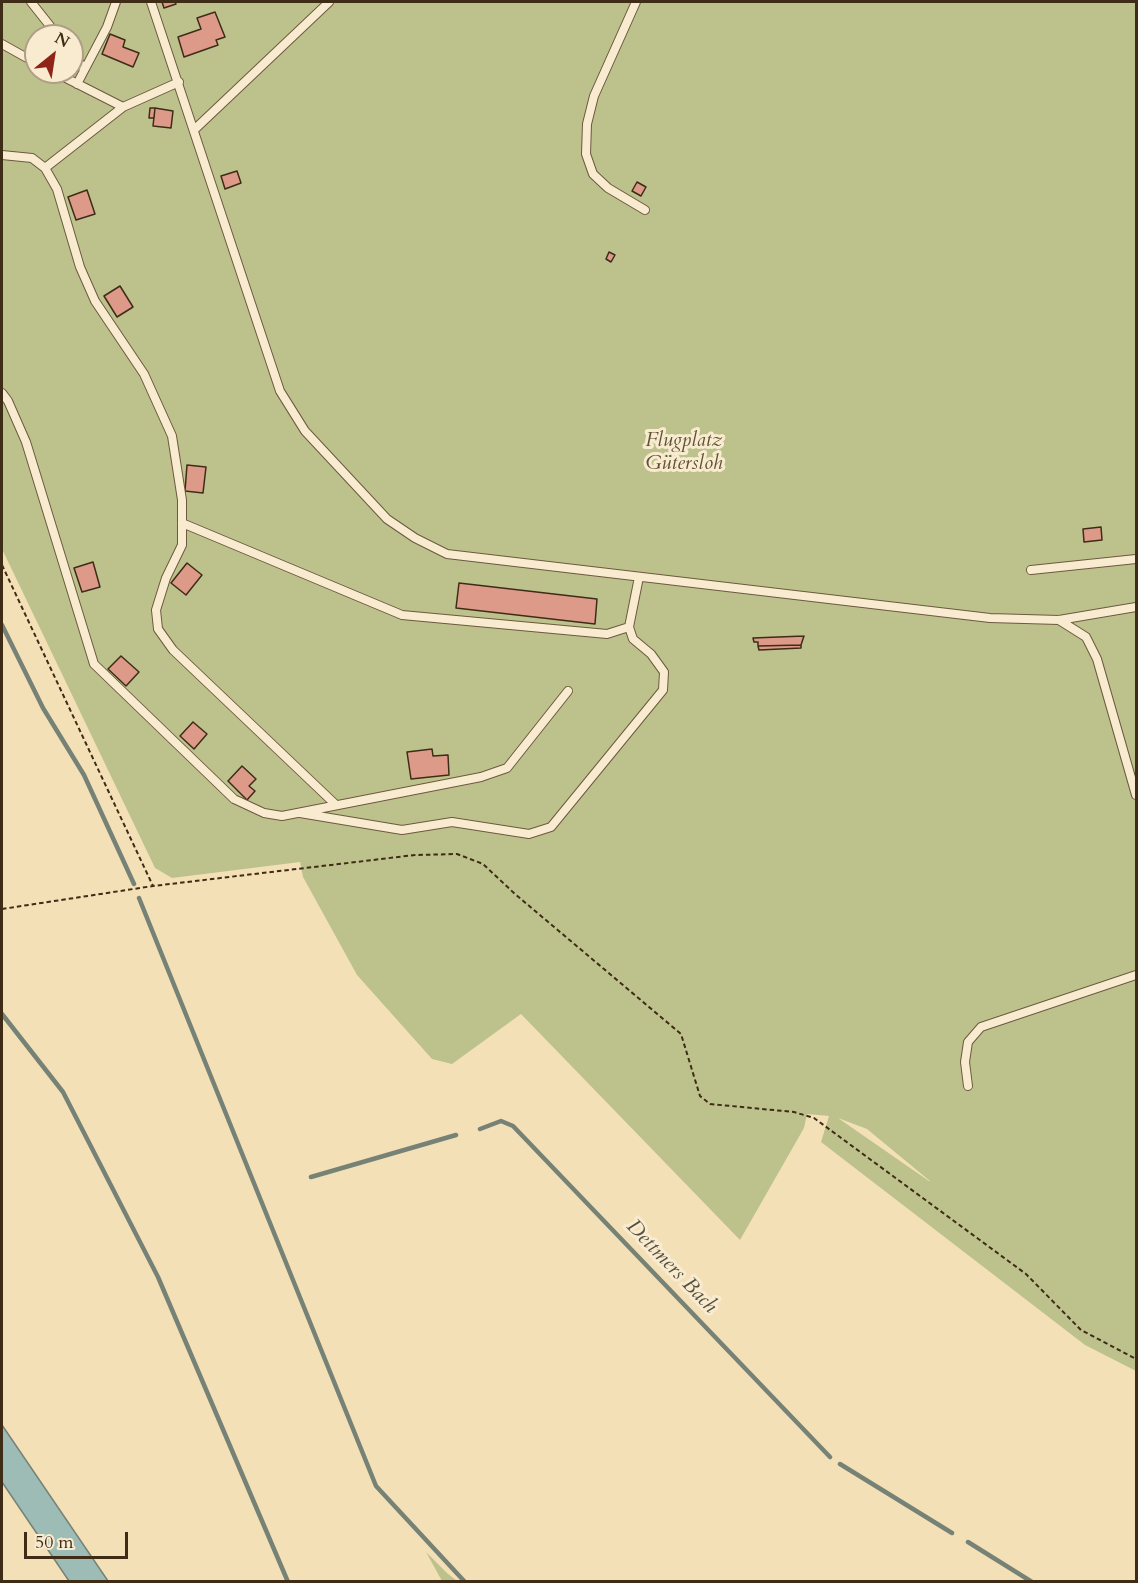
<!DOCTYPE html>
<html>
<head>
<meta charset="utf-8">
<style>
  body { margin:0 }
  #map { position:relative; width:1138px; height:1583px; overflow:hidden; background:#f4e0b7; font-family:Cardo,serif }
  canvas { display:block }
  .frame { position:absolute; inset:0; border:3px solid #3e2c17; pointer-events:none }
  .north { position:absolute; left:24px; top:24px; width:60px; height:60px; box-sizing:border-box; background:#f8ebd0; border:2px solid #ae9f86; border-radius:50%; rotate:30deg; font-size:16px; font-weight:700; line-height:24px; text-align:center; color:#3e2c17 }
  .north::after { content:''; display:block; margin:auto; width:21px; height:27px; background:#8f2418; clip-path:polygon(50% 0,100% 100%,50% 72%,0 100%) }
  .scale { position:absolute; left:24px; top:1532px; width:104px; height:27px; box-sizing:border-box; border:3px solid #3e2c17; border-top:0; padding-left:8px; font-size:18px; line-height:21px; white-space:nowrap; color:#3e2c17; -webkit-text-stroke:4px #f8ebd0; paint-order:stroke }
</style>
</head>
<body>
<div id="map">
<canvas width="1138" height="1583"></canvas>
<div class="frame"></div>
<div class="north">N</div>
<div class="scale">50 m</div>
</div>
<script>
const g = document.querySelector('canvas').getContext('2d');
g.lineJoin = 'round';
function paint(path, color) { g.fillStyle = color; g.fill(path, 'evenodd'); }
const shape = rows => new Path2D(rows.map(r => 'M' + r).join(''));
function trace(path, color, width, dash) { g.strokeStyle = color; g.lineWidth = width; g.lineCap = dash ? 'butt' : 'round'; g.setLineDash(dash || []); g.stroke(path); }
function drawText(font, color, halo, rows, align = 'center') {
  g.font = font + ' Cardo,serif'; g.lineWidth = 6; g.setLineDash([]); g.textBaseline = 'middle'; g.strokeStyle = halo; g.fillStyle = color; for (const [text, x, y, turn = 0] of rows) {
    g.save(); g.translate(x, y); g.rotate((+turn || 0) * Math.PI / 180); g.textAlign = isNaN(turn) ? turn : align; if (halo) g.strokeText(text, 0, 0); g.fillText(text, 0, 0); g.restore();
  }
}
paint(shape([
  [2,2,1136,2,1136,1371,1085,1345,821,1142,829,1116,807,1114,804,1128,740,1240,521,1014,452,1064,432,1059,357,975,303,877,300,862,172,878,155,868,2,549],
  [36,36,72,36,72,72,36,72],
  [838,1118,867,1129,930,1181,929,1181],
  [426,1552,447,1573,457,1581,442,1581]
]), '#bdc28d');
const water = shape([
  [2,1425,108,1581,69,1581,2,1482,2,1425]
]);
paint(water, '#9dbcb5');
trace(water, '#778276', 1.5);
trace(shape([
  [2,625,43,708,84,775,134,884],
  [139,898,376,1486,465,1582],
  [2,1014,63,1092,158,1277,288,1582],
  [480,1129,501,1121,513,1126,830,1457],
  [311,1177,456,1135],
  [840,1464,952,1533],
  [968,1542,1032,1582]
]), '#778276', 4.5);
const building = shape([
  [162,2,175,2,176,4,164,8,162,2],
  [215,12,225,37,216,40,218,45,184,57,178,37,201,29,197,18,215,12],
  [110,34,125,40,123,47,139,53,133,67,102,54,110,34],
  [150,108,155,108,154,118,149,118,150,108],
  [155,108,173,111,171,128,153,126,155,108],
  [237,171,241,183,225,189,221,176,237,171],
  [637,182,646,187,641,196,632,191,637,182],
  [87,190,95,214,76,220,68,197,87,190],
  [609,252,615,255,611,262,606,259,609,252],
  [120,286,133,307,117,317,104,296,120,286],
  [187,465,206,467,203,493,185,491,187,465],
  [1101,527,1102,540,1084,542,1083,529,1101,527],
  [93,562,100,587,82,592,74,568,93,562],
  [187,563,202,575,186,595,171,583,187,563],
  [459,583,597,599,595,624,456,608,459,583],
  [804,636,801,645,758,646,758,642,754,642,753,638,804,636],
  [801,645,801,648,759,650,758,646,801,645],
  [121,656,139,672,126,686,108,669,121,656],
  [193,722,207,734,194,749,180,736,193,722],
  [432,749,433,756,448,755,449,775,411,779,407,752,432,749],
  [242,766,256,779,249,786,255,791,247,800,228,781,242,766]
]);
paint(building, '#dd9a89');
trace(building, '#3e2c17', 1.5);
const service = shape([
  [31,2,58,36],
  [151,2,280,391,305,431,387,519,415,538,447,554,990,618,1059,620,1136,607],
  [636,2,594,96,587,124,586,154,593,174,608,188,645,210],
  [2,44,36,63],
  [72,53,84,69],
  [54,72,123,107],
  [77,84,107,27,116,2],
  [195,129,329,2],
  [2,155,32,158,45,168,57,189,80,267,95,301,144,374,172,436,182,500,182,545,166,578,156,610,158,629,173,650,335,804],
  [45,168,123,107,179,82],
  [2,393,8,401,26,442,94,664,234,799,264,813,282,816,481,777,507,768,568,691],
  [182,523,402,615,607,634,629,627],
  [1031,570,1136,559],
  [1059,620,1086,637,1097,659,1136,795],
  [300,813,402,830,452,822,529,834,551,827,663,690,664,672,651,654,633,639,629,627,639,577],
  [968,1086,965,1062,968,1042,981,1027,1136,975]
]);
trace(service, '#6c593f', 10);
trace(shape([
  [2,565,153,886],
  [2,909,153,886,415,855,457,854,483,864,515,894,681,1034,700,1096,710,1104,794,1112,814,1118,1026,1274,1081,1330,1136,1359]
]), '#3e2c17', 2, [4.5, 3]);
trace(service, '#f8ebd0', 8);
drawText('italic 20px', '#5e5234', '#f8ebd0', [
  ["Flugplatz",684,441],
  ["Gütersloh",684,464]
]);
drawText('italic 21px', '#56503e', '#f8ebd0', [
  ["Dettmers Bach",671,1267,46]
]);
</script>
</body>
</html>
